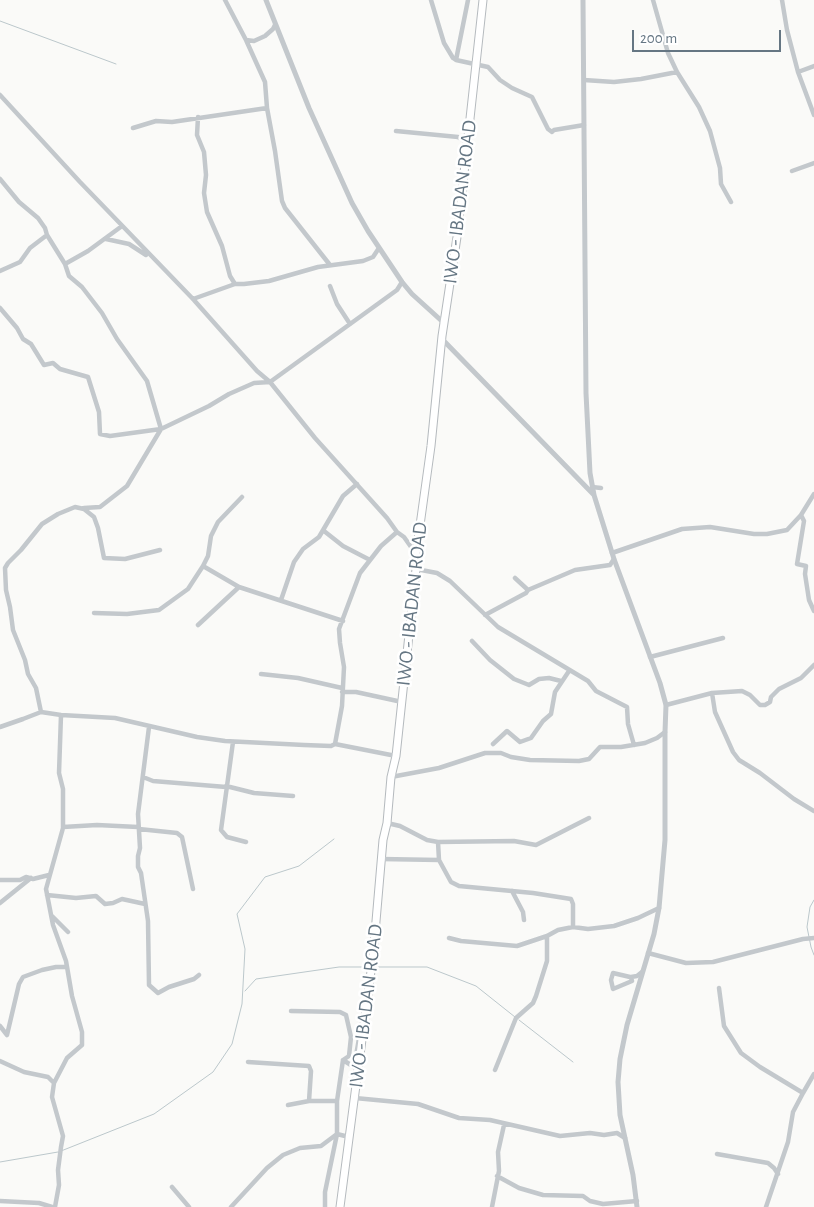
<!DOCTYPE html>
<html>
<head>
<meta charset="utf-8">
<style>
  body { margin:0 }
  #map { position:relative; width:814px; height:1207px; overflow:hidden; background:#fafaf8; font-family:"Alegreya Sans",sans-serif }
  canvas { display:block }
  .scale { position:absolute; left:632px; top:30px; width:149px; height:22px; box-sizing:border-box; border:2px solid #657683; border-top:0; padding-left:6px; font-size:15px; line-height:18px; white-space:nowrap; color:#657683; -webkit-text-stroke:4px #fff; paint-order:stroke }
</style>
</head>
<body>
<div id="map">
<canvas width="814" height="1207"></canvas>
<div class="scale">200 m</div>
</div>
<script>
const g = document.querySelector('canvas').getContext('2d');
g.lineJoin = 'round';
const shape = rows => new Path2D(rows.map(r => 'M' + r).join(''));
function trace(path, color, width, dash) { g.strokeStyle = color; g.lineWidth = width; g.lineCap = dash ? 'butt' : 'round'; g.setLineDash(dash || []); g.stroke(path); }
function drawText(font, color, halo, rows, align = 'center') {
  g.font = font + ' "Alegreya Sans",sans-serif'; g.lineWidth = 5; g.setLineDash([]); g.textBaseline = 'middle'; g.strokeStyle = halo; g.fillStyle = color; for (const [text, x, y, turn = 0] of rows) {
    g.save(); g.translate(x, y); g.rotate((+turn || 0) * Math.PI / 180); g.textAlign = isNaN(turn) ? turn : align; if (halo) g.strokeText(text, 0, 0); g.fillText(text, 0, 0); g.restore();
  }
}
trace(shape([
  [0,21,116,64],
  [814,900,810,907,807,927,811,947,814,955],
  [374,967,427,967,476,986,515,1017],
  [245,991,256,979,339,967,370,967],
  [519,1020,573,1062],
  [61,1151,154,1114,213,1072,232,1044,242,1004,245,949,237,914,265,877,299,866,334,839],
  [0,1162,58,1152]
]), '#bbc7cb', 1);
const primary = shape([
  [340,1207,373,956,383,840,387,823,391,777,396,756,416,569,416,554,431,446,442,336,457,237,483,0]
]);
trace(primary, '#b5babe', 9);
trace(shape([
  [225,0,246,40,265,82,267,108,275,151,282,201,285,208,330,265],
  [431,0,444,43,453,58,456,60,488,67,500,80,512,88,532,97,548,129,552,132,554,130,584,125],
  [653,0,668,53,677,72,699,107,710,131,720,168,721,184,731,202],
  [782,0,787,30,798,72,814,115],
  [246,40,254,41,265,36,273,29,275,25],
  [456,60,468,0],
  [798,72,814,66],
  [584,80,614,82,641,79,677,72],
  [0,95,80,182,193,299,257,371,270,382,315,438,387,518,397,532,404,537,416,554],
  [198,117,197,135,204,152,206,175,204,193,207,212,222,246,230,276,235,284],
  [133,128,156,121,172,122,267,108],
  [396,131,458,137,468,143],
  [792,171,814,163],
  [0,179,19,202,38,218,45,228,47,235],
  [106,239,129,244,146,255],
  [65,264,69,276,82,287,102,313,117,339,147,381,161,429,127,486,100,507,84,508],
  [0,271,20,262,30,248,47,235,65,264,88,251,122,226],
  [330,286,337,304,350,324],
  [193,299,235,284,244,284,269,281,318,267,363,261,373,257,379,248],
  [0,308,17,328,23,339,31,344,44,365,53,363,60,369,88,377,99,412,100,434,110,436,161,429,209,406,229,394,254,383,270,382,397,290,402,282],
  [592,487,601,488],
  [801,515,804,521,797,564,806,566,805,574,809,600,814,611],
  [324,531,343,546,370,560],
  [612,553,682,529,710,527,754,534,767,534,787,530,801,515,814,494],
  [203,566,239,587,343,621],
  [416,569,437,573,450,581,498,627,588,681,596,691,627,707,628,724,634,745],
  [515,578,528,590],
  [281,600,294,562,303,549,319,537,343,496,357,484],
  [94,613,127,614,159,610,188,589,203,566,208,556,211,536,218,522,242,497],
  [485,615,526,593,528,590,575,570,610,565,614,559],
  [198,625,239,587],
  [472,641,490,660,514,679,529,685,539,679,549,678,561,681],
  [650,657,723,638],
  [261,674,298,678,342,688],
  [342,692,356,692,402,702],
  [712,693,715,712,733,752,739,760,760,773,794,799,814,811],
  [666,705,712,693,742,691,750,695,760,705,765,705,770,702,771,697,779,689,801,678,814,665],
  [41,712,36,688,28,674,25,660,13,630,10,607,6,590,5,568,8,563,21,550,42,524,58,514,75,507,84,509,94,517,98,528,104,558,125,559,160,550],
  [0,727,23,719,41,712,61,715,115,718,197,737,225,741,304,745,331,746,335,744,396,756],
  [149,727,138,814,140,848,138,856,138,867,141,873,148,921,149,985,158,993,169,987,194,979,199,975],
  [233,742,221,830,227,837,246,842],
  [335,744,342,706,344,667,340,643,339,629,360,573,381,546,397,532],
  [493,744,507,731,520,742,531,738,543,721,551,714,555,692,569,671],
  [143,777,153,781,226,787],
  [391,777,439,768,485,753,501,753,511,757,530,760,579,761,589,759,600,747,621,747,645,743,657,738,665,732],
  [226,786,254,793,293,796],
  [387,823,400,826,427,840,438,842,514,841,536,845,589,818],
  [63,827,97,825,138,827],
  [139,829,177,833,182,837,193,889],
  [438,842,439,860],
  [381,859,439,860,451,882,459,886,533,893,571,899,573,904,573,927],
  [0,880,20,880,26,877,33,879,49,875],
  [512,891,523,912,524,920],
  [47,895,76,898,96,896,105,904,113,903,122,899,145,904],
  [0,903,31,878],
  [52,916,68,932],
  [449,938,461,941,517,946,547,936,558,930,573,927,588,929,614,926,638,918,659,908],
  [648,953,686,963,713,962,803,939,814,938],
  [631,977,632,981,613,989,611,980,613,973,630,977,631,977,637,976,642,972],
  [719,988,724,1026,741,1053,760,1067,803,1093,793,1112,788,1142,766,1207],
  [291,1011,340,1012,346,1015,351,1037,349,1056,343,1060,354,1067,360,1033],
  [0,1026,7,1035,19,984,23,977,42,970,56,967,67,967],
  [0,1061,24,1072,48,1077,54,1083,67,1058,82,1045,82,1032,72,996,66,961,53,925,46,889,63,828,63,789,59,773,61,715],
  [248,1062,309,1066,311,1071,309,1101],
  [495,1070,516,1018,533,1003,536,996,547,961,547,936],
  [54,1083,52,1097,63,1136,61,1147,58,1170,59,1185,55,1207],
  [803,1093,814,1074],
  [355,1098,418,1104,459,1118,490,1120,560,1136,590,1133,604,1135,617,1133,625,1138],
  [288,1105,309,1101,337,1101],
  [717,1154,768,1163,774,1168,778,1174],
  [497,1176,519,1188,543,1195,583,1196,590,1201,603,1204,637,1201],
  [172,1187,189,1207],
  [0,1201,39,1203,52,1207],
  [231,1207,267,1168,283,1155,300,1148,321,1146,337,1134,349,1137],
  [325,1207,325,1192,337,1134,337,1101,343,1060],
  [492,1207,499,1171,498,1152,504,1125]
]), '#c3c8cc', 4.5);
trace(shape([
  [266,0,309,108,352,203,368,231,402,282,412,294,444,323],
  [583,0,586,393,590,473,594,495,614,559,660,683,666,705,665,732,665,840,659,908,654,934,627,1025,620,1059,618,1082,620,1115,633,1175,637,1207],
  [442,339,594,495]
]), '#c3c8cc', 5);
trace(primary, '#fff', 7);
drawText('20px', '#657683', '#fff', [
  ["IWO - IBADAN ROAD",460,202,-83],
  ["IWO - IBADAN ROAD",412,604,-84],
  ["IWO - IBADAN ROAD",366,1006,-83]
]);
</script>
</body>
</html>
